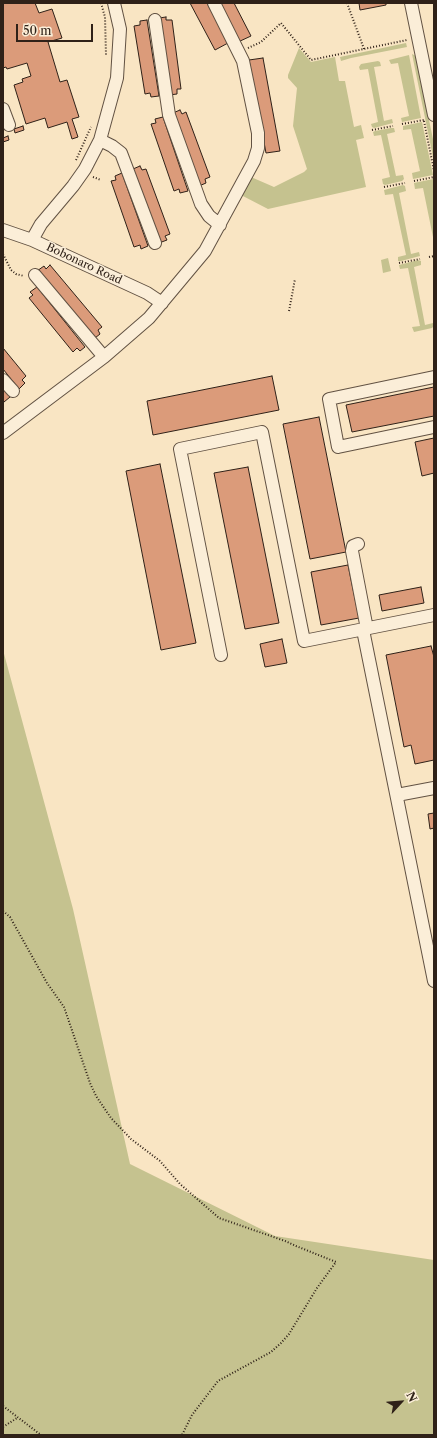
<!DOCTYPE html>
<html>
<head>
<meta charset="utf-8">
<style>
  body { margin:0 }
  #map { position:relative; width:437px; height:1438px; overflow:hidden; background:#f9e5c3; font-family:"Libre Caslon Text",serif }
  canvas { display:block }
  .frame { position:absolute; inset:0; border:4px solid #2f2118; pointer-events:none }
  .north { position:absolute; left:381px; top:1382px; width:40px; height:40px; -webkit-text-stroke:3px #fbeed8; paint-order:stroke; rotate:64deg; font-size:11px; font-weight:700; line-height:16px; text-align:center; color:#2f2118 }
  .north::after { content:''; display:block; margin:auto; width:14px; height:18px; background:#2f2118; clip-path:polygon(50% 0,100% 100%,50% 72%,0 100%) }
  .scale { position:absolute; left:16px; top:24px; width:77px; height:18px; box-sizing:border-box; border:2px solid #2f2118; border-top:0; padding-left:5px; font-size:12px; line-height:14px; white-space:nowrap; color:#2f2118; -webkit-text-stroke:3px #fbeed8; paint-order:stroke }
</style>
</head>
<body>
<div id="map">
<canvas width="437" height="1438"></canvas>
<div class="frame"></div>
<div class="north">N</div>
<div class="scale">50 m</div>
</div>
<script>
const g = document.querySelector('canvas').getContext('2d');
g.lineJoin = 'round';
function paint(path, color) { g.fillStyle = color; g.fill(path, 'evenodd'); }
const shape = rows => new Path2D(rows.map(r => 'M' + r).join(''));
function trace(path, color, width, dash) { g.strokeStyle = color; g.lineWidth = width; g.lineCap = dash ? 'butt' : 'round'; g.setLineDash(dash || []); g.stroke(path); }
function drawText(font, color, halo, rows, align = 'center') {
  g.font = font + ' "Libre Caslon Text",serif'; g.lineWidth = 3; g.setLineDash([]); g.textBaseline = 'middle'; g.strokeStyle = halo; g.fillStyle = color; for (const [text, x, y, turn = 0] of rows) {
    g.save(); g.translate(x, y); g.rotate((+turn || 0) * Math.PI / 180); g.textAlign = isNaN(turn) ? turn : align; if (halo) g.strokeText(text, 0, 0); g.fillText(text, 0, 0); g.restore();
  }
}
paint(shape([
  [406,43,407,47,351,58,341,61,340,57],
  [299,48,311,62,335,57,339,81,345,81,354,127,361,125,364,138,356,140,366,187,268,209,241,195,251,177,274,187,304,172,307,169,293,126,297,88,288,78,288,75],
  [412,54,416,56,424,96,434,144,434,162],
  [409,55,421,118,402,122,401,118,409,116,398,63,391,64,389,60],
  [378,61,380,62,381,66,374,67,384,121,392,119,393,123,374,128,372,127,371,124,378,122,368,69,360,70,359,67,361,64],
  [422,122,433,175,413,179,412,173,420,171,411,129,403,130,403,126],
  [391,128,394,128,395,132,387,134,396,176,403,175,404,179,402,181,385,185,383,184,382,179,390,177,381,135,374,136,373,132,375,131],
  [433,179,434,182,434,242,423,188,415,189,414,183],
  [403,185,405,186,406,191,399,193,411,254,419,252,420,256,401,261,398,261,398,257,406,255,393,194,385,195,384,190],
  [388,258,391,271,383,273,381,260],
  [418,260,421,261,421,265,414,267,425,325,433,323,434,326,432,328,414,332,412,327,420,326,408,268,400,269,399,265],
  [3,650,73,909,130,1164,275,1236,434,1260,434,1435,3,1435]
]), '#c5c28f');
const building = shape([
  [3,3,35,3,39,13,52,9,62,38,48,42,60,82,67,80,79,117,72,119,78,137,72,139,67,122,48,128,45,118,26,124,14,85,23,82,22,79,31,76,27,63,7,69,6,67,3,68,3,3],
  [190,3,207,3,228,43,215,50,190,3],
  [218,3,234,3,251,36,238,42,218,3],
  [359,3,386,3,386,5,360,10,359,3],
  [166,17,166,20,172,20,181,89,177,89,177,94,169,95,159,18,166,17],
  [147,20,159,96,151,97,150,93,145,94,134,26,140,25,140,21,147,20],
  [263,58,280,151,266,153,249,60,263,58],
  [180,110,182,114,186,112,210,177,205,179,206,183,199,186,173,113,180,110],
  [163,117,188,191,180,193,179,189,174,191,151,124,156,123,155,119,163,117],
  [23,126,24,130,15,133,14,129,23,126],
  [8,136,9,140,3,142,3,138,8,136],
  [140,166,142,170,146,169,170,234,165,236,167,240,159,243,133,169,140,166],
  [122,173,148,246,141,249,140,245,134,247,111,181,116,180,115,176,122,173],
  [50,265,102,327,98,330,100,334,95,338,37,271,44,266,46,269,50,265],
  [37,287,85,347,80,351,77,348,73,352,29,298,33,295,30,292,37,287],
  [3,348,26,376,22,380,25,383,19,389,3,369,3,348],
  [272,376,279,410,153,435,147,401,272,376],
  [434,387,434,416,352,432,346,405,434,387],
  [3,388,10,397,4,402,3,400,3,388],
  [319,417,346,552,310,559,283,424,319,417],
  [434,438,434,473,422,476,415,442,434,438],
  [160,464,196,643,161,650,126,471,160,464],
  [248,467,279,623,245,629,214,473,248,467],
  [348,565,359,618,321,625,311,572,348,565],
  [421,587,424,603,382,611,379,595,421,587],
  [282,639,287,663,265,667,260,644,282,639],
  [431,646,434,657,434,760,415,764,411,745,404,747,386,655,431,646],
  [434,813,434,828,430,829,428,814,434,813]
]);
paint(building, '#db9b7a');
trace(building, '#2f2118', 1);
const minor = shape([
  [411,3,434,115],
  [155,20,169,115,201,204,209,216,220,225],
  [3,109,9,125],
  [100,140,112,146,121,153,155,243],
  [3,230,32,240,147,293,162,303],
  [32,240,41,224,73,186,85,169,100,140,117,78,120,29,114,3],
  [35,275,104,357],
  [434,377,329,399,338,447,434,427],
  [3,380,13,391],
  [3,433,104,357,149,318,205,251,254,161,258,148,258,133,243,61,214,3],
  [358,544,353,546,352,551,367,629],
  [363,630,434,981],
  [221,655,180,449,262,432,304,641,434,615],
  [397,795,434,788]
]);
trace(minor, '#625243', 14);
trace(shape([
  [101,3,105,17,106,55],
  [347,3,364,49],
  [248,48,261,42,281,23,311,60,407,40],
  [424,121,434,171],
  [402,124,424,120],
  [372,130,393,126],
  [76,160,91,127],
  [93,177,101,180],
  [414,181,434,177],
  [384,187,405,183],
  [3,254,11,270,16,274,24,276],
  [429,257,434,256],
  [399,263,420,259],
  [289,311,295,279],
  [3,911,10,917,47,983,64,1007,90,1083,96,1096,111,1118,131,1139,160,1161,180,1184,219,1218,285,1241,296,1246,336,1262,317,1288,289,1334,281,1343,271,1352,218,1381,192,1415,182,1435],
  [3,1406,41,1435],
  [3,1427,17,1418]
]), '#2f2118', 2, [1, 2]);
trace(minor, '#fbeed8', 12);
drawText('11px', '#2f2118', '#fbeed8', [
  ["Bobonaro Road",84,264,25]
]);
</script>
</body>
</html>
